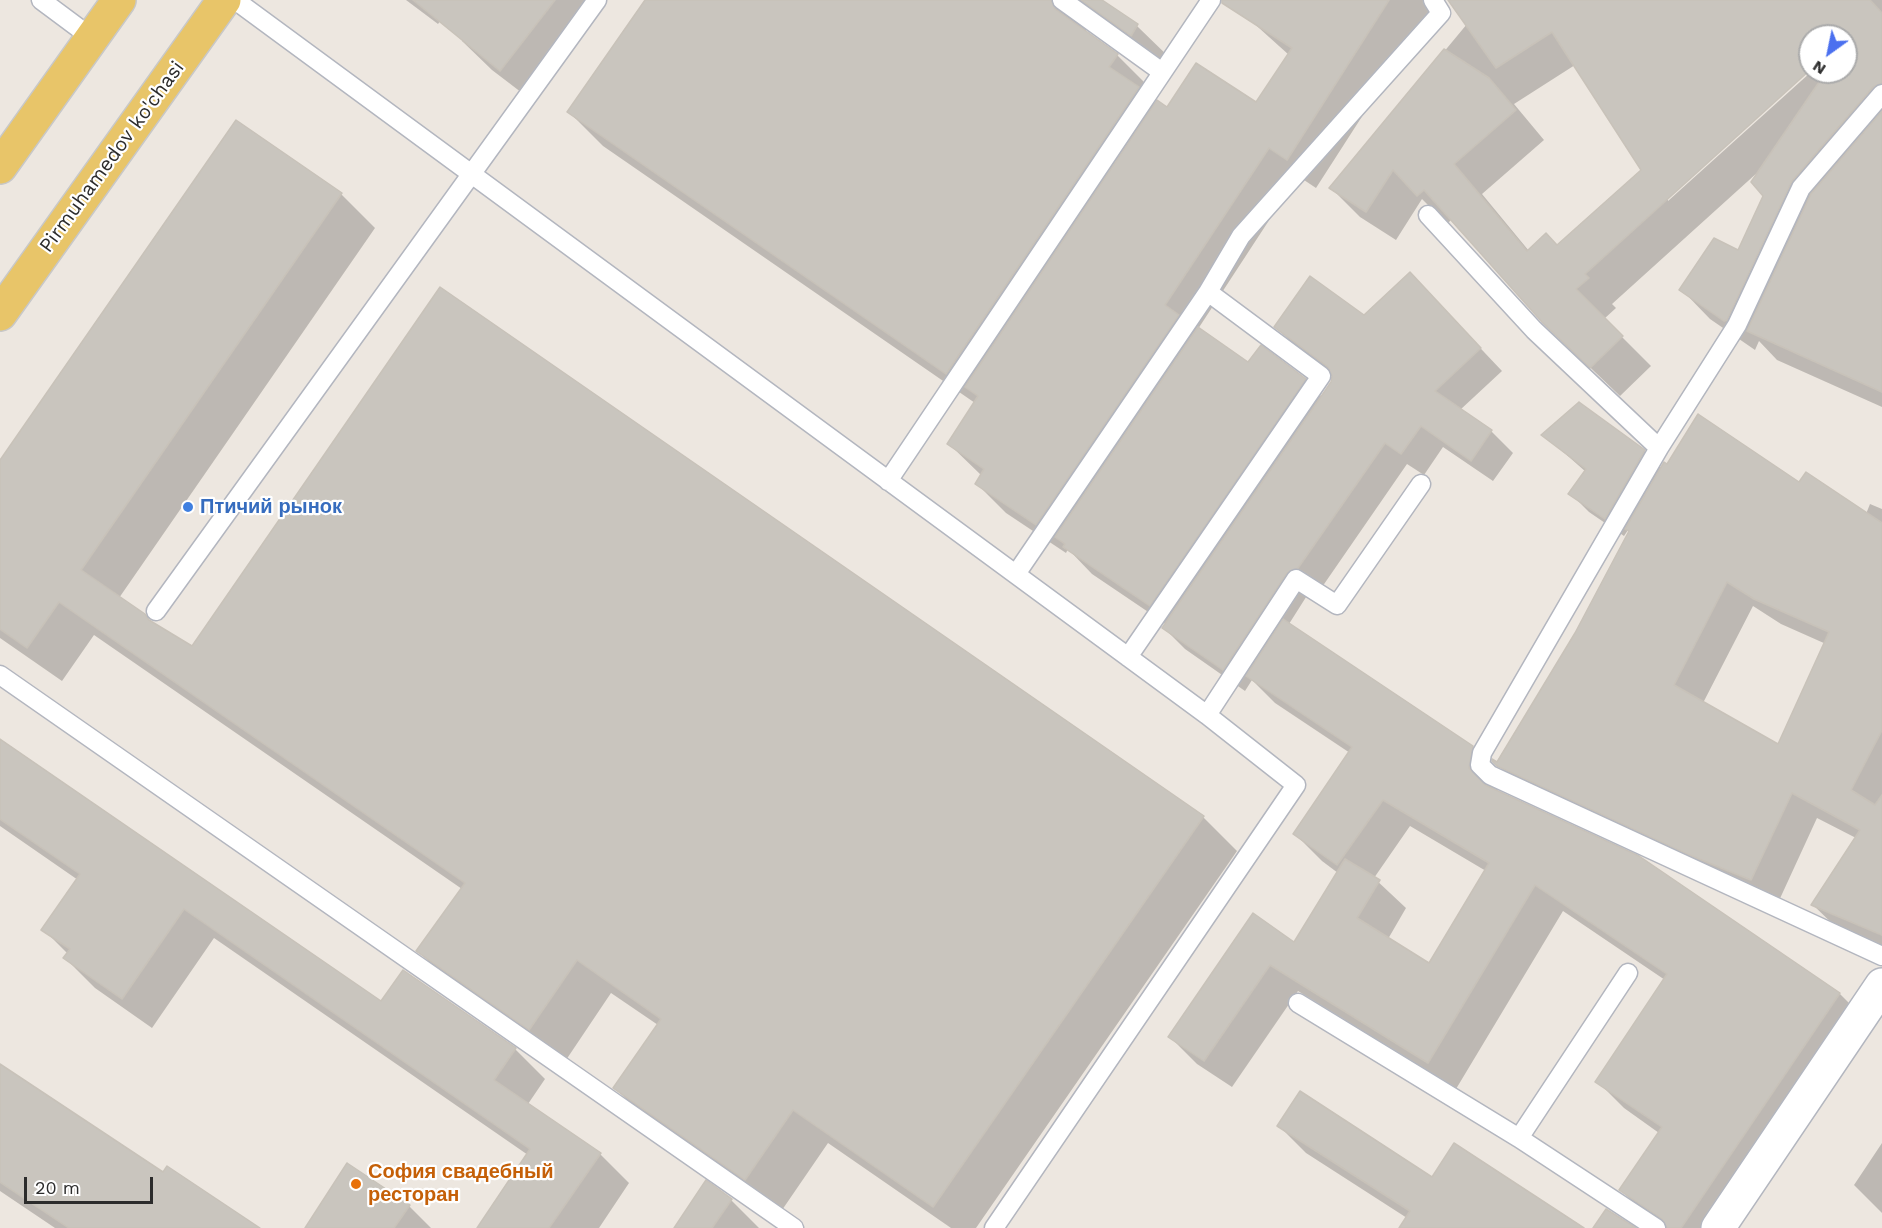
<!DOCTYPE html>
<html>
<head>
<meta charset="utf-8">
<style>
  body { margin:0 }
  #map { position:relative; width:1882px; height:1228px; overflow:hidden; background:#ede7e0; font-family:"Work Sans",sans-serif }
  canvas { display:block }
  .north { position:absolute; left:1798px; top:24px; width:60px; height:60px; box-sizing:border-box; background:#fff; border:2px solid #ababab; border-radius:50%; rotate:213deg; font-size:16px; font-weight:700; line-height:24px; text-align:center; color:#2c2c2c }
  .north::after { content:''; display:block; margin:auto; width:21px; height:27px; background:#4b70ef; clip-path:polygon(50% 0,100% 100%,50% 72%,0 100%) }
  .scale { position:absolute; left:24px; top:1177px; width:129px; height:27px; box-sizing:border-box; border:3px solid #2c2c2c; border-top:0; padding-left:8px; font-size:18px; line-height:21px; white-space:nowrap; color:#2c2c2c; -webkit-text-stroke:4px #fff; paint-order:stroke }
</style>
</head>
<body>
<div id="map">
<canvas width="1882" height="1228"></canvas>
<div class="north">N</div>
<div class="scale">20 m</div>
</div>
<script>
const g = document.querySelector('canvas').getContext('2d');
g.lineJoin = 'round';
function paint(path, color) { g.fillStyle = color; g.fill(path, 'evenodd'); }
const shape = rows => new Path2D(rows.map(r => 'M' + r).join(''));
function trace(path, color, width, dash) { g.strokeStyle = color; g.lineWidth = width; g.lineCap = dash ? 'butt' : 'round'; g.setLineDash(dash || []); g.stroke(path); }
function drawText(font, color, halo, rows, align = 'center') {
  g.font = font + ' "Work Sans",sans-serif'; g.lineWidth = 4.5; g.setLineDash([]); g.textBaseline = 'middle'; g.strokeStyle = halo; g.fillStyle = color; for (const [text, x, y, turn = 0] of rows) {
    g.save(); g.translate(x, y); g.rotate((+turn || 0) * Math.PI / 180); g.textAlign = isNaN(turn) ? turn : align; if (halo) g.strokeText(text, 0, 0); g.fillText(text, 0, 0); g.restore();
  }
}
paint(shape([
  [406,0,456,0,438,24],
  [484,0,606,0,530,99,492,70,462,41,462,28],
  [647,0,1099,0,1137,26,1171,59,1165,68,1086,28,1086,33,1117,55,1151,89,1146,96,1155,106,1168,109,1256,104,1289,55,1249,19,1261,0,1437,0,1316,188,1298,176,1198,329,1249,364,1305,380,1322,397,1332,383,1333,375,1297,348,1276,327,1364,317,1431,296,1502,371,1460,410,1491,431,1513,453,1493,481,1443,447,1424,475,1407,464,1320,590,1308,594,1289,624,1472,747,1500,775,1497,792,1638,858,1840,994,1867,1021,1726,1228,1664,1228,1648,1217,1621,1190,1659,1133,1624,1108,1597,1081,1665,980,1563,911,1456,1089,1298,991,1232,1087,1197,1064,1170,1037,1294,944,1338,873,1322,861,1295,834,1350,753,1275,703,1252,680,1245,691,1185,649,1164,628,1166,624,1092,574,1068,549,1066,553,1006,513,977,484,982,476,948,443,975,403,603,146,569,112],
  [1410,826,1486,871,1429,965,1388,939,1406,908,1374,878],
  [1450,0,1882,0,1882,407,1777,360,1759,341,1755,350,1710,319,1681,289,1739,253,1765,196,1758,172,1612,304,1616,308,1604,319,1651,366,1620,396,1573,351,1452,219,1447,224,1422,199,1396,240,1360,217,1331,188,1467,24],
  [1810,36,1846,36,1846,72,1811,72,1668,201,1668,197,1810,68],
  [1575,65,1643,170,1557,247,1529,251,1482,194,1544,140,1514,104],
  [341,194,375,228,119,598,153,624,192,648,1203,817,1237,851,976,1228,951,1228,828,1143,780,1213,649,1122,615,1088,658,1025,611,993,564,1063,452,985,418,951,462,889,94,635,62,681,0,638,0,463],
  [1544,435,1644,451,1662,469,1799,484,1866,514,1870,504,1882,509,1882,948,1839,930,1813,905,1856,838,1817,818,1777,905,1524,791,1496,763,1576,634,1630,532,1628,530,1624,536,1589,512,1570,493,1586,472],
  [1753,606,1781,624,1826,644,1779,746,1703,703],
  [0,739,381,1003,515,1049,545,1079,528,1104,600,1154,629,1183,599,1228,478,1228,528,1155,214,938,152,1028,95,988,65,958,68,954,43,929,78,880,0,826],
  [0,1065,163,1174,257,1228,55,1228,0,1191],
  [1279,1126,1433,1179,1582,1228,1401,1228,1407,1218,1306,1153],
  [1882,1143,1882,1213,1854,1185],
  [706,1183,731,1200,759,1228,676,1228],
  [409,1206,431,1228,307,1228]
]), '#0003');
const building = shape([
  [413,0,555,0,500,71,413,0],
  [645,0,1051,0,1055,9,1118,54,1109,67,1139,87,946,374,567,112,645,0],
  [1081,0,1102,0,1138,24,1131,36,1081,0],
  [1222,0,1389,0,1287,160,1269,148,1165,305,1179,315,1036,525,975,484,984,469,947,444,978,396,965,387,1157,100,1167,107,1196,63,1256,102,1292,48,1222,3,1222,0],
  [1448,0,1870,0,1882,13,1882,83,1873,87,1792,181,1727,320,1724,321,1679,290,1714,238,1738,250,1763,196,1751,182,1826,72,1846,72,1846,36,1810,36,1810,70,1585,274,1589,278,1576,289,1623,336,1590,368,1542,322,1424,190,1417,196,1393,170,1366,212,1329,188,1444,49,1489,78,1516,110,1454,164,1527,251,1546,233,1557,245,1641,170,1552,32,1496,68,1448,0],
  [1882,111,1882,392,1747,331,1811,194,1882,111],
  [236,120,342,193,81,570,145,614,149,620,192,646,440,287,1204,816,933,1207,793,1110,745,1180,613,1088,661,1019,577,960,529,1030,416,951,465,883,59,602,27,648,0,629,0,460,236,120],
  [1410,272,1481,348,1435,391,1492,430,1471,461,1421,426,1401,454,1385,443,1298,568,1287,573,1223,670,1162,628,1331,382,1332,376,1328,367,1274,327,1310,276,1364,315,1410,272],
  [1198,327,1248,362,1261,345,1306,379,1150,606,1063,547,1065,544,1055,537,1198,327],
  [1579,402,1645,450,1605,519,1568,494,1586,469,1541,435,1579,402],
  [1698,414,1799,482,1806,472,1882,523,1882,730,1851,790,1875,805,1882,795,1882,935,1811,905,1860,830,1792,793,1751,880,1687,854,1497,766,1492,761,1492,759,1497,762,1575,633,1629,531,1625,529,1664,462,1667,464,1698,414],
  [1727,582,1754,599,1829,632,1778,744,1674,685,1727,582],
  [1283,619,1473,746,1469,768,1485,785,1639,856,1840,993,1681,1228,1667,1228,1662,1219,1619,1190,1662,1127,1595,1082,1667,974,1535,885,1428,1063,1270,965,1204,1061,1168,1037,1253,913,1294,942,1345,859,1380,880,1357,918,1429,963,1489,863,1383,800,1337,865,1293,834,1352,747,1246,676,1283,619],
  [0,739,381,1001,403,970,516,1048,494,1080,601,1153,549,1228,477,1228,530,1149,184,909,122,999,63,958,70,949,41,930,80,874,0,819,0,739],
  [0,1064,163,1172,167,1166,260,1228,69,1228,0,1182,0,1064],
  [1300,1091,1432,1177,1454,1143,1584,1228,1399,1228,1410,1211,1277,1126,1300,1091],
  [347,1163,410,1205,394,1228,305,1228,347,1163],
  [706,1180,732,1199,712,1228,674,1228,706,1180],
  [1606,1209,1636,1228,1593,1228,1606,1209]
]);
paint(building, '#c9c5be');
trace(building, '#c8c2b9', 1.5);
const lane = shape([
  [41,0,92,38],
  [235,0,1207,715,1296,785,994,1228],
  [1062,0,1162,72],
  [1882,94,1801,188,1737,325,1659,448,1482,753,1480,765,1490,775,1882,956],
  [1428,215,1534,330,1659,448],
  [888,481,1211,0],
  [1016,574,1208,292,1241,236,1441,13,1433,0],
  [156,611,597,0],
  [1128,657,1321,376,1208,292],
  [0,675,794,1228],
  [1207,715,1296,579,1337,605,1421,484],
  [1298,1003,1519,1138,1656,1228],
  [1519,1138,1628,973]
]);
const street = shape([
  [1718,1228,1882,985]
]);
const primary = shape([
  [0,167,119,0],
  [0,314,224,0]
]);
trace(lane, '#b3b6bf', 21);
trace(street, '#b3b6bf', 36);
trace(primary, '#c8c8c8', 36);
trace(lane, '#fff', 18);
trace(street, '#fff', 33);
trace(primary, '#e8c569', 33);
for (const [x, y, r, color] of [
  [188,507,6,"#3f7fe0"],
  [356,1184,6,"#e8710a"]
]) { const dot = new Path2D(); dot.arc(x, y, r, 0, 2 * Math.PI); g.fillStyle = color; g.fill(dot); trace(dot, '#fff', 2); }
drawText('20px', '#2c2c2c', '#fff', [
  ["Pirmuhamedov ko'chasi",112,157,-54]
]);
drawText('bold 20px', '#366cbe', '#fff', [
  ["Птичий рынок",200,507]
], 'left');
drawText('bold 20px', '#c56008', '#fff', [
  ["София свадебный",368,1172],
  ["ресторан",368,1195]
], 'left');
</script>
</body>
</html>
